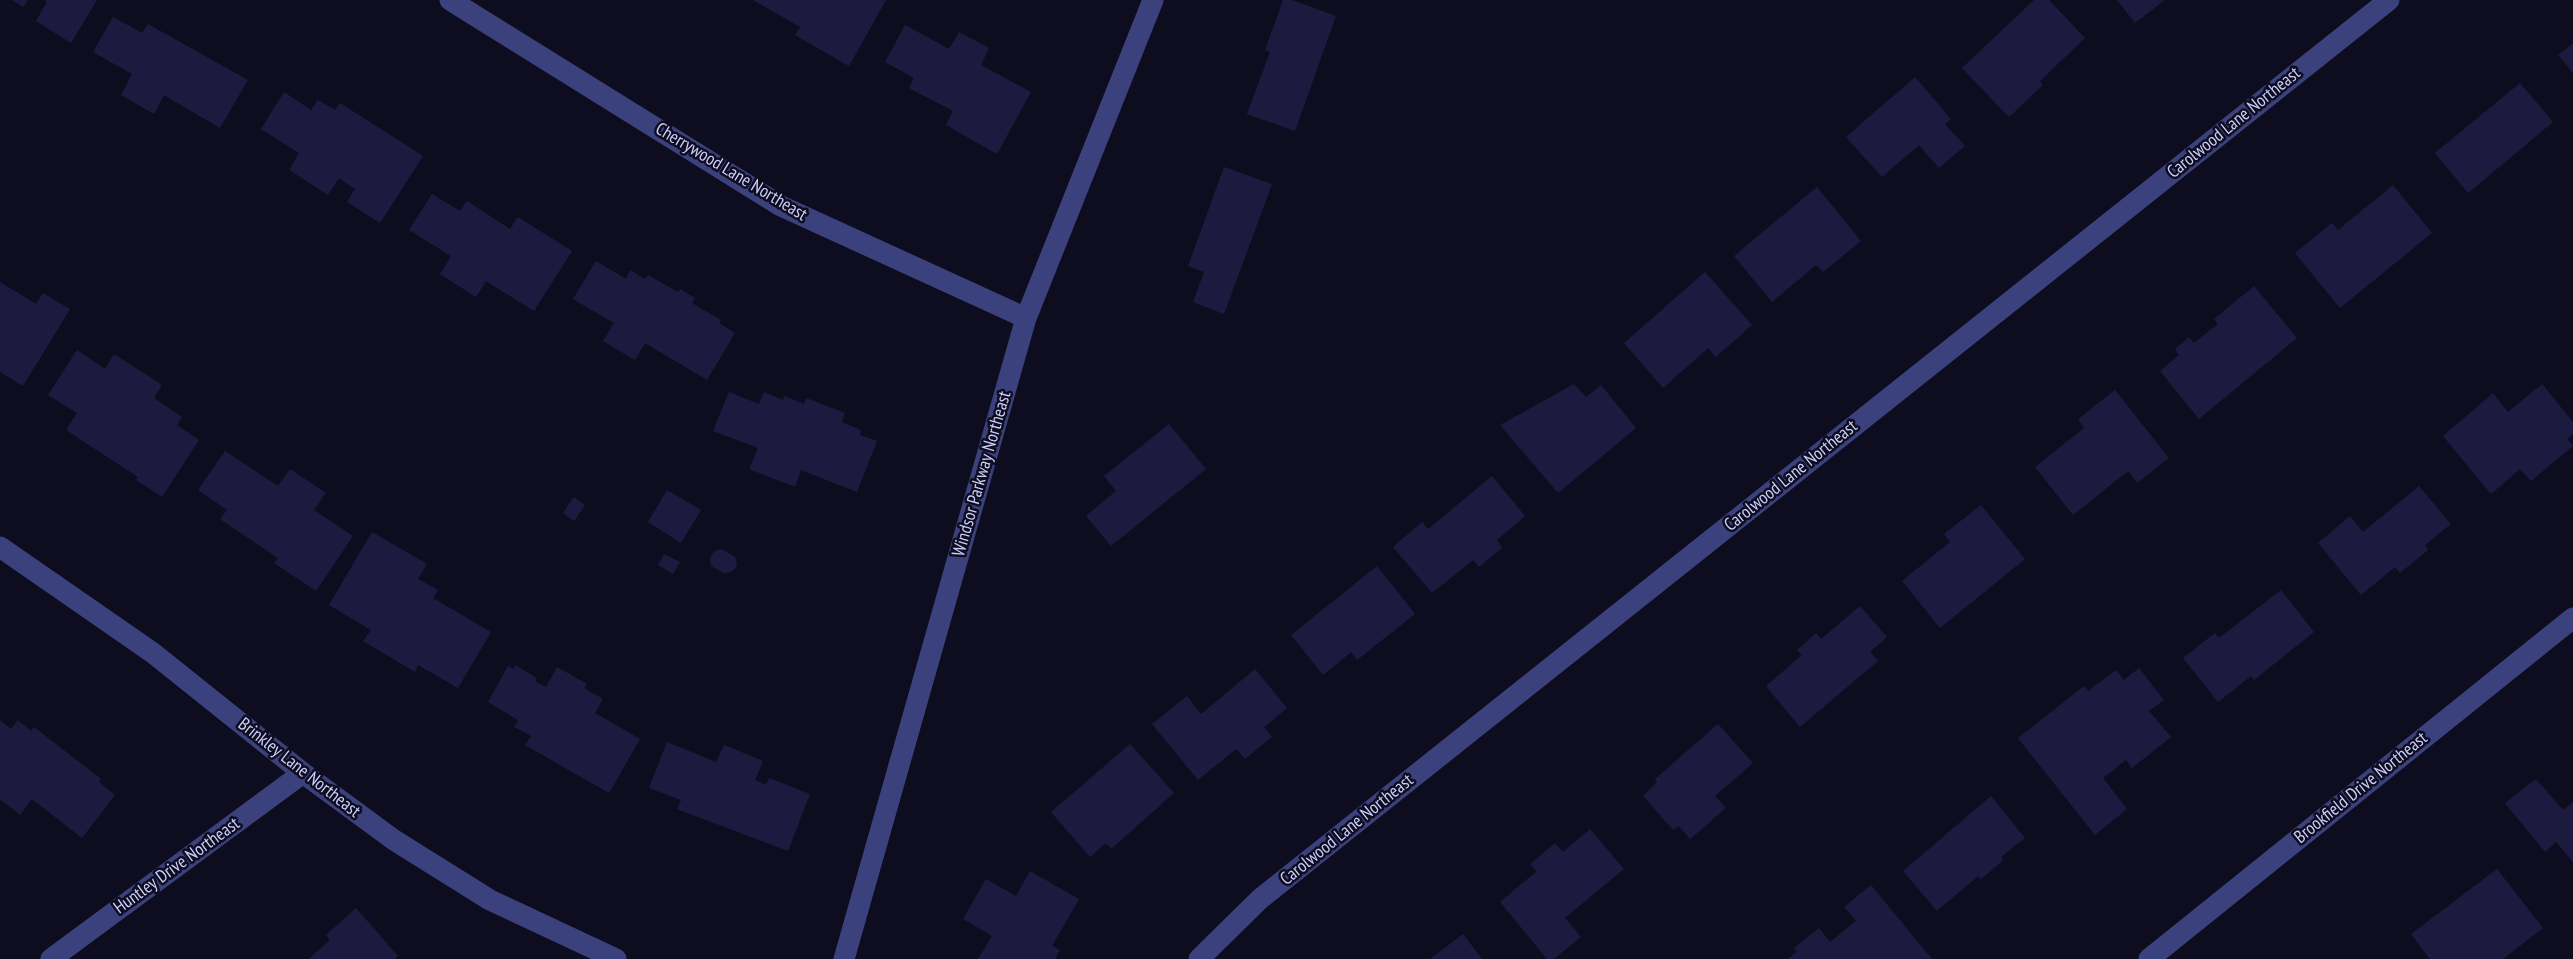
<!DOCTYPE html>
<html>
<head>
<meta charset="utf-8">
<style>
  body { margin:0 }
  canvas { display:block; background:#0e0d1f }
</style>
</head>
<body>
<canvas width="2573" height="959"></canvas>
<script>
const g = document.querySelector('canvas').getContext('2d');
g.lineJoin = 'round';
function paint(path, color) { g.fillStyle = color; g.fill(path, 'evenodd'); }
const shape = rows => new Path2D(rows.map(r => 'M' + r).join(''));
function trace(path, color, width, dash) { g.strokeStyle = color; g.lineWidth = width; g.lineCap = dash ? 'butt' : 'round'; g.setLineDash(dash || []); g.stroke(path); }
function drawText(font, color, halo, rows, align = 'center') {
  g.font = font + ' "PT Sans Narrow",sans-serif'; g.lineWidth = 5; g.setLineDash([]); g.textBaseline = 'middle'; g.strokeStyle = halo; g.fillStyle = color; for (const [text, x, y, turn = 0] of rows) {
    g.save(); g.translate(x, y); g.rotate((+turn || 0) * Math.PI / 180); g.textAlign = isNaN(turn) ? turn : align; if (halo) g.strokeText(text, 0, 0); g.fillText(text, 0, 0); g.restore();
  }
}
paint(shape([
  [12,0,28,0,23,7],
  [44,0,97,0,71,43,36,21,47,2],
  [753,0,886,0,849,66,795,35,800,27],
  [1283,0,1292,0,1336,16,1295,131,1247,114,1270,52,1265,50],
  [2034,0,2049,0,2085,38,2040,81,2043,85,2009,117,1962,68],
  [2117,0,2165,0,2135,23],
  [113,17,142,33,148,24,248,80,220,128,164,95,154,114,121,95,132,74,93,52],
  [905,25,949,49,959,32,989,48,981,65,1031,92,997,154,946,125,953,111,909,88,914,78,885,62],
  [2573,43,2573,73,2558,55],
  [1915,77,1951,119,1945,124,1965,146,1939,168,1919,145,1882,177,1846,137],
  [2520,83,2553,122,2468,193,2435,153],
  [284,92,311,110,318,100,335,110,340,103,423,156,380,223,347,202,355,189,339,178,328,195,289,170,299,153,261,129],
  [1224,167,1272,184,1224,314,1193,302,1204,272,1188,266],
  [2393,185,2432,233,2340,308,2295,253,2332,223,2338,230],
  [1817,187,1861,241,1823,272,1816,265,1772,302,1734,256],
  [432,194,460,211,467,201,510,229,518,217,572,251,534,311,486,281,476,297,440,274,451,256,409,230],
  [596,261,626,279,630,270,645,279,648,275,678,292,680,289,695,298,692,303,721,320,719,323,735,333,707,380,645,343,635,360,603,341,614,323,573,299],
  [1705,272,1752,325,1716,357,1708,348,1663,388,1624,343],
  [0,282,36,304,43,293,70,309,23,386,0,372],
  [2254,286,2297,338,2199,419,2160,371,2179,355,2175,349,2189,337,2194,343,2218,324,2214,319],
  [77,350,105,369,114,354,162,385,154,398,182,417,177,425,199,440,162,497,136,480,138,477,66,430,77,413,48,395],
  [1574,384,1586,397,1601,385,1636,428,1558,493,1500,425],
  [2542,384,2573,422,2573,434,2567,439,2573,446,2531,481,2520,469,2491,494,2443,436,2493,393,2508,412],
  [2115,390,2169,458,2137,483,2128,471,2073,515,2035,467,2084,428,2078,419],
  [729,392,759,404,764,392,783,400,784,396,804,404,806,398,845,413,842,422,861,430,860,435,877,441,857,492,801,470,795,487,749,469,758,448,713,431],
  [1169,424,1206,469,1111,546,1086,516,1116,491,1104,476],
  [225,451,278,486,290,469,326,493,314,510,353,536,316,591,274,563,278,558,220,519,227,510,198,490],
  [1492,476,1525,516,1497,540,1502,548,1479,567,1473,560,1432,593,1393,547,1422,522,1428,529],
  [2419,486,2451,524,2425,545,2428,550,2400,573,2395,567,2361,595,2318,543,2350,516,2363,532],
  [667,490,701,510,681,543,648,522],
  [574,497,585,505,574,521,563,513],
  [1981,505,2025,559,1940,628,1902,581,1950,542,1944,534],
  [372,532,427,564,418,579,438,590,433,598,491,632,458,688,418,665,415,672,363,641,371,630,329,605],
  [722,549,735,557,737,564,734,570,725,574,711,566,710,559,714,551],
  [664,554,680,562,673,574,658,565],
  [1377,566,1415,614,1357,660,1351,652,1323,675,1291,635],
  [2281,590,2314,632,2254,680,2251,676,2218,702,2183,658,2215,633,2219,638],
  [1860,606,1887,637,1870,652,1878,661,1800,727,1766,686,1802,655,1797,650,1816,633,1821,639],
  [515,665,537,678,535,681,546,687,557,667,587,684,584,688,603,699,595,713,640,739,609,793,525,745,531,736,514,727,518,720,488,702,508,666,513,669],
  [2139,668,2164,700,2149,711,2171,737,2132,768,2126,760,2103,778,2127,809,2095,835,2018,738,2084,686,2088,691,2116,670,2124,680],
  [1255,669,1287,708,1264,727,1272,737,1245,759,1236,749,1198,780,1152,724,1187,696,1201,714],
  [0,720,11,729,18,720,31,731,34,727,101,779,99,782,115,795,82,838,32,799,20,815,0,799],
  [1718,724,1753,763,1715,796,1726,808,1690,839,1679,826,1673,830,1643,796,1657,782,1655,779],
  [667,742,716,762,724,745,763,761,755,780,766,785,769,778,810,794,788,851,677,809,681,800,649,788],
  [1130,744,1174,793,1111,849,1106,843,1090,857,1051,812],
  [2536,779,2563,810,2573,802,2573,862,2556,842,2545,852,2505,803],
  [1991,796,2025,838,2001,857,2003,860,1981,879,1978,876,1937,911,1903,871],
  [1590,829,1624,869,1565,918,1581,937,1554,959,1547,959,1500,902,1537,871,1530,864,1555,843,1563,852],
  [2497,869,2543,928,2503,959,2430,959,2411,934],
  [1030,871,1079,899,1052,946,1060,950,1055,959,978,959,992,936,963,919,986,879,1016,896],
  [1871,885,1932,959,1788,959,1797,952,1794,948,1819,928,1830,942,1856,921,1844,907],
  [356,908,398,956,395,959,309,959,330,940,326,935],
  [1463,934,1482,959,1430,959]
]), '#1d1a3f');
trace(shape([
  [450,0,781,206,1026,318],
  [0,547,153,653,303,773,394,840,490,900,616,959],
  [51,959,303,773],
  [844,959,1026,318,1153,0],
  [1199,959,1260,899,2389,0],
  [2149,959,2573,618]
]), '#3a417c', 21);
drawText('18px', '#cdcefd', '#0e0d1f', [
  ["Carolwood Lane Northeast",2234,123,-39],
  ["Cherrywood Lane Northeast",731,172,31],
  ["Windsor Parkway Northeast",982,474,-74],
  ["Carolwood Lane Northeast",1791,476,-39],
  ["Brinkley Lane Northeast",299,768,38],
  ["Brookfield Drive Northeast",2361,788,-39],
  ["Carolwood Lane Northeast",1347,830,-39],
  ["Huntley Drive Northeast",177,866,-36]
]);
</script>
</body>
</html>
